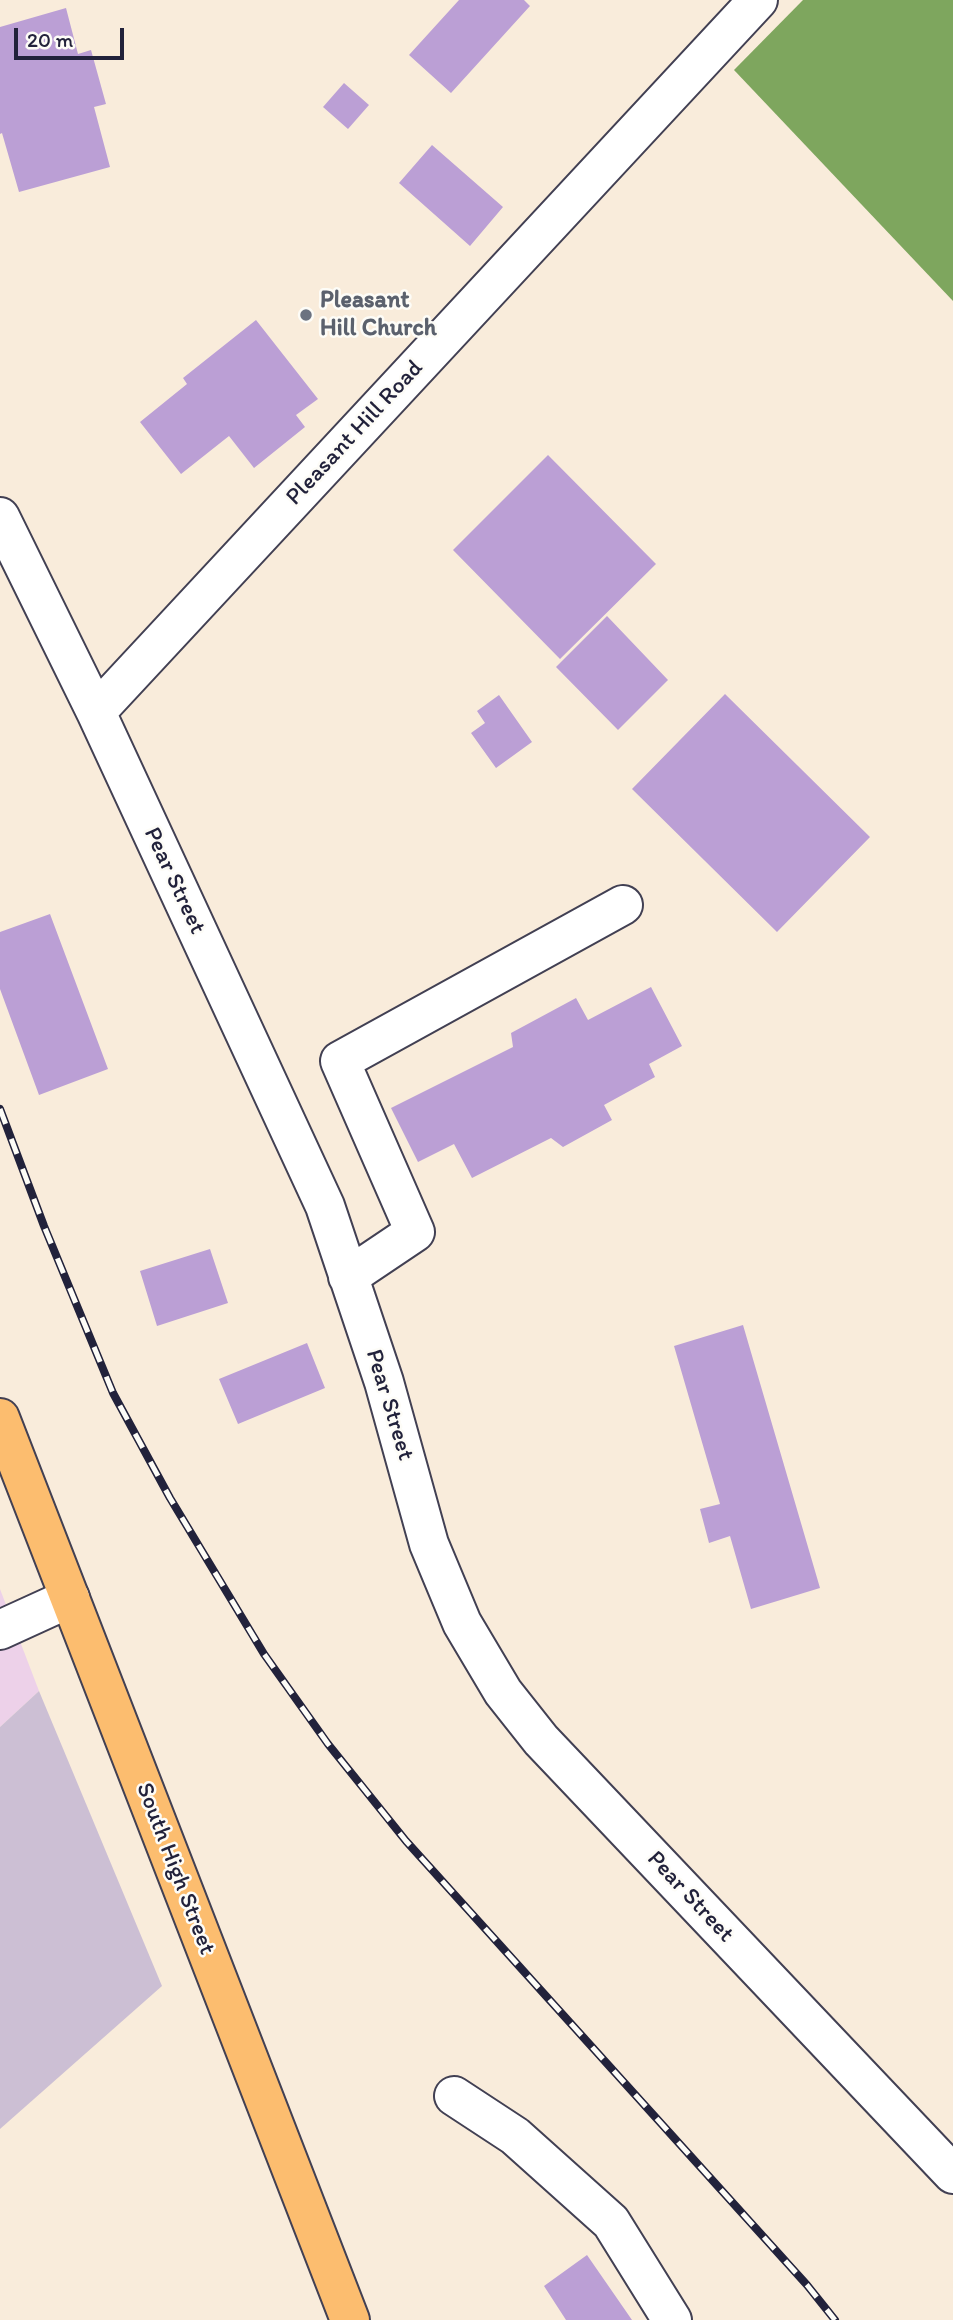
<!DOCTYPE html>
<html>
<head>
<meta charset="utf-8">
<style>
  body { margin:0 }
  #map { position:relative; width:953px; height:2320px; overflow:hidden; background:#f9ecdb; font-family:Itim,sans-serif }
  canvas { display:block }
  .scale { position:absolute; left:14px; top:28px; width:110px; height:32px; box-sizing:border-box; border:4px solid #22223b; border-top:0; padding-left:9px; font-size:21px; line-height:24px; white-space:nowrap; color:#22223b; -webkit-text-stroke:5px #fdfcf7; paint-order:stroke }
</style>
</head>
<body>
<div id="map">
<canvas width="953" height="2320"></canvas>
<div class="scale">20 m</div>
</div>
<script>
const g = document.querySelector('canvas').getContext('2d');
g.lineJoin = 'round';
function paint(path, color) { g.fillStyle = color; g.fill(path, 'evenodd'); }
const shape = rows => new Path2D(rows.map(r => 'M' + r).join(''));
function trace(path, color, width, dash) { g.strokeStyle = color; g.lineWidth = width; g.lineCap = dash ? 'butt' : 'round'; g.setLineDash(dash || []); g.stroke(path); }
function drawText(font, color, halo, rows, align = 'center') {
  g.font = font + ' Itim,sans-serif'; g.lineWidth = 5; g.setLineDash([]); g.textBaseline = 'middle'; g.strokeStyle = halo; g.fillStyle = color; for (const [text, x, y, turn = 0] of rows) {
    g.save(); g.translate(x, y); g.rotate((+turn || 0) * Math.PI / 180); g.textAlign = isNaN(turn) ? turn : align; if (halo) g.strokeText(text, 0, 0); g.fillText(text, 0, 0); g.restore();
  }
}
paint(shape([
  [0,1589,39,1691,0,1727]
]), '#edd1e9');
paint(shape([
  [39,1691,162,1986,0,2129,0,1727]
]), '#ccbfd4');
paint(shape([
  [803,0,953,0,953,301,734,70]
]), '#7ea65e');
paint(shape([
  [459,0,524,0,530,6,451,93,409,55],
  [66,8,78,54,91,50,106,104,94,107,110,167,19,192,2,133,0,134,0,27],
  [344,83,369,105,348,129,323,107],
  [432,145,503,207,470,246,399,183],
  [256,320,318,399,296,415,305,427,254,468,229,436,181,474,140,422,187,384,183,378],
  [548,455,656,564,560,659,453,550],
  [607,616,668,680,618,730,556,667],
  [725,694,870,837,777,932,632,789],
  [499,695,532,742,496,768,471,733,485,723,477,711],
  [50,914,108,1069,39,1095,0,989,0,932],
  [651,987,682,1046,649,1064,655,1077,604,1105,612,1120,563,1147,551,1138,472,1178,454,1144,418,1162,391,1108,513,1047,511,1033,576,998,588,1020],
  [210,1249,228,1303,157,1326,140,1271],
  [743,1325,820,1588,751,1609,730,1536,709,1543,700,1509,720,1504,674,1346],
  [307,1343,325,1388,238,1424,219,1379],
  [587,2255,632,2320,566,2320,544,2286]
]), '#bb9fd5');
const minor = shape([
  [0,517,96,712,325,1206,384,1382,429,1544,462,1623,503,1692,541,1740,953,2174],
  [96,712,758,0],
  [348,1277,415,1232,340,1061,623,905],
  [0,1630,70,1598],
  [454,2096,515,2136,611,2222,672,2320]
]);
const major = shape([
  [0,1418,350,2320]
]);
trace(minor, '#424053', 42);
trace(major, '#424053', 42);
trace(minor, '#fff', 38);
trace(major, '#fcbd6f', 38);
const rail = shape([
  [0,1109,44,1226,113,1393,170,1498,264,1654,328,1744,406,1841,807,2285,835,2320]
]);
trace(rail, '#22223b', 8);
trace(rail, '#fdfcf7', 5, [16]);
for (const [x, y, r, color] of [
  [306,315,7,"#6b7280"]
]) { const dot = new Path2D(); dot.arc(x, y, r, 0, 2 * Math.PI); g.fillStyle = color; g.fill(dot); trace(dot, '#fdfcf7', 2.5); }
drawText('bold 24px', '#5b616d', '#fdfcf7', [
  ["Pleasant",320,301],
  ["Hill Church",320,329]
], 'left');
drawText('24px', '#22223b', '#fdfcf7', [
  ["Pleasant Hill Road",355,433,-47],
  ["Pear Street",174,881,65],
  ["Pear Street",389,1405,73],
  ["South High Street",175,1869,69],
  ["Pear Street",690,1897,47]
]);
</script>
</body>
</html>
